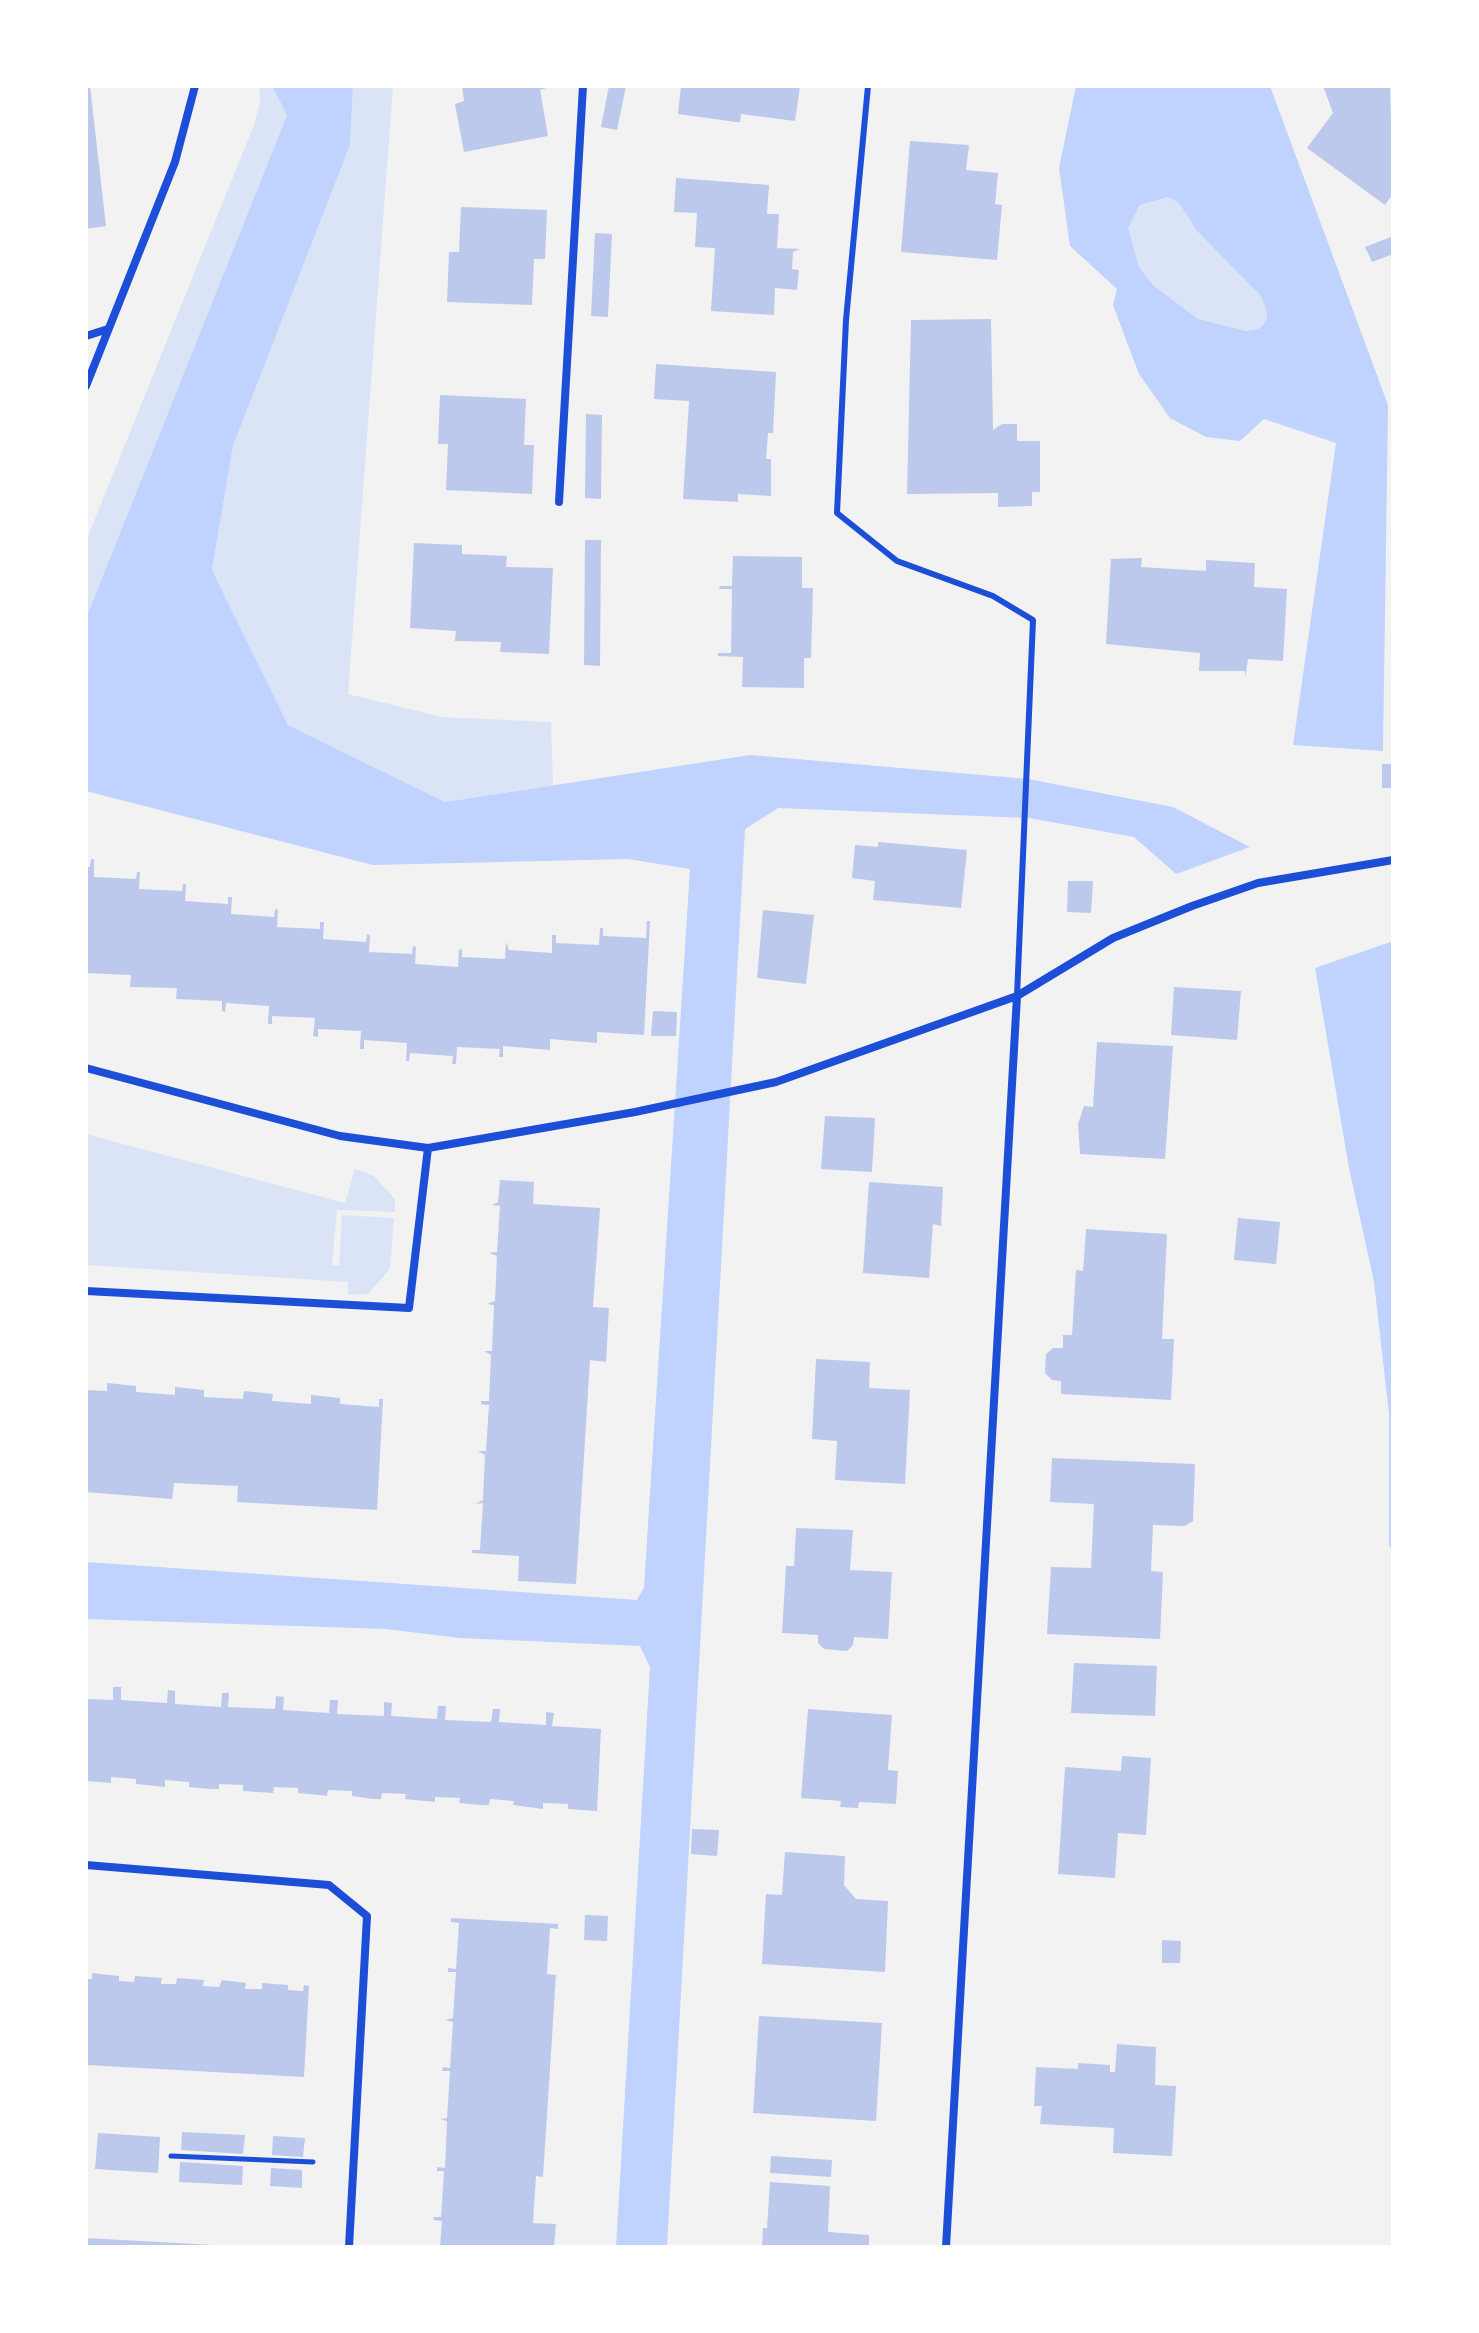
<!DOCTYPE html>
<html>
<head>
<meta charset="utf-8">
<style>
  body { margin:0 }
  #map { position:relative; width:1479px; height:2333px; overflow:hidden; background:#f2f2f2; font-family:"Public Sans",sans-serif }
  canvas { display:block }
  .frame { position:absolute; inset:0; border:88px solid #fff; pointer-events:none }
</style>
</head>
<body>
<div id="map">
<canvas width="1479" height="2333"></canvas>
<div class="frame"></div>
</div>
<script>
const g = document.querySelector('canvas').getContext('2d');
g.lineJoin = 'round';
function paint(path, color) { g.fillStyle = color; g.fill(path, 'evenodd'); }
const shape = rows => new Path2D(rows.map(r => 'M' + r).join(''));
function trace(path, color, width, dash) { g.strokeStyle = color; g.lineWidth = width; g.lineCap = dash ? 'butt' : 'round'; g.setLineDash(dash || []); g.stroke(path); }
paint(shape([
  [259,86,272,86,287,115,86,618,86,541,254,125,260,101],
  [353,86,393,86,348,694,442,717,551,722,553,785,445,802,288,725,212,570,233,446,350,145],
  [1168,197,1179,203,1197,231,1260,295,1267,311,1266,323,1257,329,1246,331,1198,319,1153,285,1139,267,1127,228,1140,205],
  [86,1134,345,1203,355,1169,374,1176,395,1199,395,1212,337,1210,332,1266,339,1265,342,1215,394,1218,390,1269,368,1294,348,1295,348,1282,86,1265]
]), '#dbe4f7');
paint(shape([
  [272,86,353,86,350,145,233,446,212,570,288,725,445,802,750,755,1028,779,1173,807,1250,847,1176,874,1134,837,1029,818,778,808,745,829,667,2247,616,2247,650,1667,640,1646,460,1638,386,1629,86,1619,86,1562,637,1600,644,1587,690,869,628,859,373,865,86,791,86,618,287,115],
  [1076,86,1270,86,1388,405,1383,751,1293,745,1336,443,1264,419,1240,441,1206,437,1170,418,1139,374,1113,305,1117,289,1070,246,1059,168],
  [1168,197,1179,203,1197,231,1260,295,1267,311,1266,322,1258,329,1246,331,1198,319,1153,285,1139,267,1128,228,1140,205],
  [1393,941,1393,1554,1389,1544,1389,1414,1374,1282,1349,1168,1315,968]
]), '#bfd3fe');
paint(shape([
  [86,86,90,86,106,226,86,229],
  [462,86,553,86,540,90,548,136,464,152,455,104,464,101],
  [609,86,626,86,617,130,601,127],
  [681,86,800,86,795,121,741,114,740,122,736,122,678,114],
  [1323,86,1390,86,1393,194,1385,205,1307,148,1333,113],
  [910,141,969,145,966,170,998,173,995,204,1002,205,997,260,901,252],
  [676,178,769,185,767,214,779,214,777,248,800,249,793,252,792,269,799,270,797,290,775,288,774,315,711,311,715,248,695,247,697,213,674,212],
  [461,207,547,210,545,259,534,259,532,305,447,302,449,252,459,252],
  [595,233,612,234,608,317,591,316],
  [1391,237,1393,254,1372,262,1365,247],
  [991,319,993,430,1002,424,1017,424,1017,441,1040,441,1040,492,1032,492,1032,506,998,507,998,493,907,494,911,320],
  [656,364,776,372,773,433,768,433,766,459,771,459,771,496,738,494,738,502,683,499,689,401,654,399],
  [440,395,526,399,524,445,534,445,532,494,446,490,448,444,438,444],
  [586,414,602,415,601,499,585,498],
  [585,540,601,540,600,666,584,665],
  [414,543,462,545,462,554,507,556,506,567,553,568,549,654,500,652,501,642,455,641,456,631,410,628],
  [733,556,802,557,802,588,813,588,811,658,804,658,804,688,742,687,743,657,718,656,718,653,731,653,732,589,719,589,720,586,732,586],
  [1138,558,1142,558,1141,567,1206,571,1206,560,1255,563,1254,587,1287,589,1283,661,1248,659,1245,678,1245,671,1199,671,1200,653,1106,644,1111,559],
  [1382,764,1393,764,1393,788,1382,788],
  [878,842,967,850,961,908,873,900,875,881,852,878,855,845,878,847],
  [91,859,94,859,94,877,136,879,137,872,140,872,139,889,182,891,183,884,186,884,185,901,228,904,228,897,232,897,231,914,274,917,275,909,278,910,277,927,320,929,320,922,324,922,323,939,366,942,367,934,370,935,369,952,412,954,413,946,416,947,415,964,458,967,459,950,462,949,462,957,505,959,506,942,509,950,552,953,552,935,556,935,556,943,599,945,600,928,603,928,603,936,646,938,647,921,650,921,644,1035,597,1032,597,1043,550,1039,550,1050,503,1046,503,1057,499,1057,500,1049,457,1047,456,1064,452,1064,453,1056,410,1053,409,1061,406,1061,407,1043,364,1040,364,1049,360,1049,361,1031,318,1029,318,1037,313,1036,315,1018,272,1016,272,1024,268,1024,269,1006,226,1003,225,1012,222,1011,222,1001,176,999,177,988,130,987,131,975,86,973,86,867,90,867],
  [1068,881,1093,881,1091,913,1067,912],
  [763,910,814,915,806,984,757,978],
  [1174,987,1241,991,1237,1040,1171,1035],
  [653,1011,677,1012,676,1036,651,1036],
  [1097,1042,1173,1046,1165,1159,1080,1154,1078,1124,1084,1106,1093,1107],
  [825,1116,875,1118,872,1172,821,1169],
  [500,1180,534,1182,533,1204,600,1208,593,1307,609,1308,606,1362,590,1360,576,1584,518,1581,519,1556,472,1553,472,1550,480,1550,483,1503,475,1504,483,1500,485,1455,478,1451,486,1451,489,1405,481,1404,481,1401,489,1401,491,1355,484,1351,492,1351,494,1305,487,1304,495,1301,497,1256,489,1253,497,1252,500,1206,492,1205,498,1202],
  [869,1182,943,1187,941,1226,933,1224,929,1278,863,1273],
  [1238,1218,1280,1222,1276,1264,1234,1260],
  [1086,1229,1167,1234,1162,1339,1174,1339,1171,1400,1061,1394,1061,1381,1052,1380,1045,1373,1046,1354,1053,1348,1063,1348,1063,1335,1072,1335,1076,1270,1083,1271],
  [816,1359,870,1362,869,1388,910,1390,905,1484,835,1480,837,1441,812,1439],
  [107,1383,136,1386,136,1392,175,1395,175,1387,204,1390,204,1397,243,1399,244,1391,273,1394,272,1401,311,1404,311,1395,340,1398,340,1404,379,1407,379,1399,383,1399,377,1510,237,1502,238,1486,174,1483,172,1499,86,1492,86,1390,107,1391],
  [1052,1458,1195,1464,1193,1521,1185,1526,1153,1525,1151,1571,1163,1572,1160,1639,1047,1634,1051,1567,1091,1568,1094,1504,1050,1502],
  [796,1528,853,1530,850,1570,892,1572,888,1639,854,1637,853,1645,847,1651,824,1649,818,1643,818,1635,782,1633,786,1566,794,1566],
  [1074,1663,1157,1666,1155,1716,1071,1713],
  [113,1687,121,1687,121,1700,167,1703,168,1690,175,1691,175,1704,221,1707,222,1693,229,1693,228,1707,275,1709,276,1696,284,1697,283,1710,329,1713,330,1700,338,1700,337,1714,384,1716,384,1702,392,1703,391,1716,437,1719,438,1706,446,1706,445,1720,491,1722,493,1709,500,1709,499,1722,546,1725,546,1712,554,1713,552,1726,601,1729,597,1811,568,1809,568,1804,543,1803,543,1809,513,1805,514,1801,490,1799,489,1805,481,1805,459,1803,460,1798,435,1797,435,1802,405,1799,406,1794,382,1793,381,1799,373,1799,352,1796,352,1791,328,1790,327,1796,319,1795,298,1793,298,1788,274,1787,273,1793,243,1791,243,1785,219,1784,219,1789,210,1789,189,1787,189,1782,165,1780,165,1787,156,1786,136,1784,136,1779,111,1777,111,1783,86,1781,86,1699,113,1700],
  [808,1709,892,1715,888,1770,898,1771,896,1804,859,1802,858,1808,840,1807,841,1801,801,1798],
  [1122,1756,1151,1758,1146,1835,1118,1833,1115,1878,1058,1874,1065,1767,1121,1771],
  [692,1829,719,1830,717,1856,691,1854],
  [785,1852,845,1856,844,1885,856,1899,888,1901,885,1972,762,1964,766,1894,782,1895],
  [585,1915,608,1916,607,1941,584,1940],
  [451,1918,558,1924,558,1929,550,1928,547,1974,556,1975,543,2177,536,2176,533,2223,556,2224,554,2247,440,2247,442,2221,433,2220,434,2217,441,2217,444,2171,437,2171,437,2167,445,2168,447,2121,440,2119,447,2118,450,2071,442,2071,443,2067,450,2068,453,2022,445,2020,453,2018,456,1972,448,1972,448,1968,456,1969,459,1923,451,1922],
  [1162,1940,1181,1941,1180,1963,1162,1963],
  [92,1973,119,1976,119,1981,134,1982,135,1976,162,1978,161,1984,176,1984,177,1978,204,1980,203,1986,219,1987,222,1980,246,1983,245,1989,262,1989,262,1983,288,1985,288,1990,303,1991,304,1985,309,1986,304,2077,86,2065,86,1979,92,1979],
  [759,2016,882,2023,876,2121,753,2113],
  [1117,2044,1156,2047,1155,2085,1176,2086,1172,2156,1113,2153,1114,2128,1040,2124,1042,2106,1034,2106,1036,2067,1078,2069,1078,2063,1110,2065,1110,2072,1115,2072],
  [182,2132,245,2135,243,2154,181,2150],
  [98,2133,160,2137,158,2173,95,2169],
  [273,2136,305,2138,303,2157,272,2155],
  [771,2156,832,2160,831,2177,770,2173],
  [180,2162,243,2166,242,2185,179,2182],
  [271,2168,302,2170,302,2188,270,2186],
  [770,2182,830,2186,828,2232,869,2235,869,2247,762,2247,763,2228,767,2228],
  [86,2238,213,2245,213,2247,86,2247]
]), '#bdc9ec');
trace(shape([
  [171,2156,313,2162]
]), '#1d4ed8', 5);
trace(shape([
  [868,86,846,320,837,513,897,561,993,596,1033,620,1017,996]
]), '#1d4ed8', 6);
trace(shape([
  [86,336,108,329],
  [86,386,175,162,195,86],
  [559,502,583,86],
  [86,1068,340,1136,428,1148,635,1112,776,1082,1017,996,1113,938,1192,906,1258,883,1393,860],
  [86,1291,409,1308,428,1148],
  [86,1865,329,1885,367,1916,349,2247],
  [946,2247,1017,996]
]), '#1d4ed8', 8);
</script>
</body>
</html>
